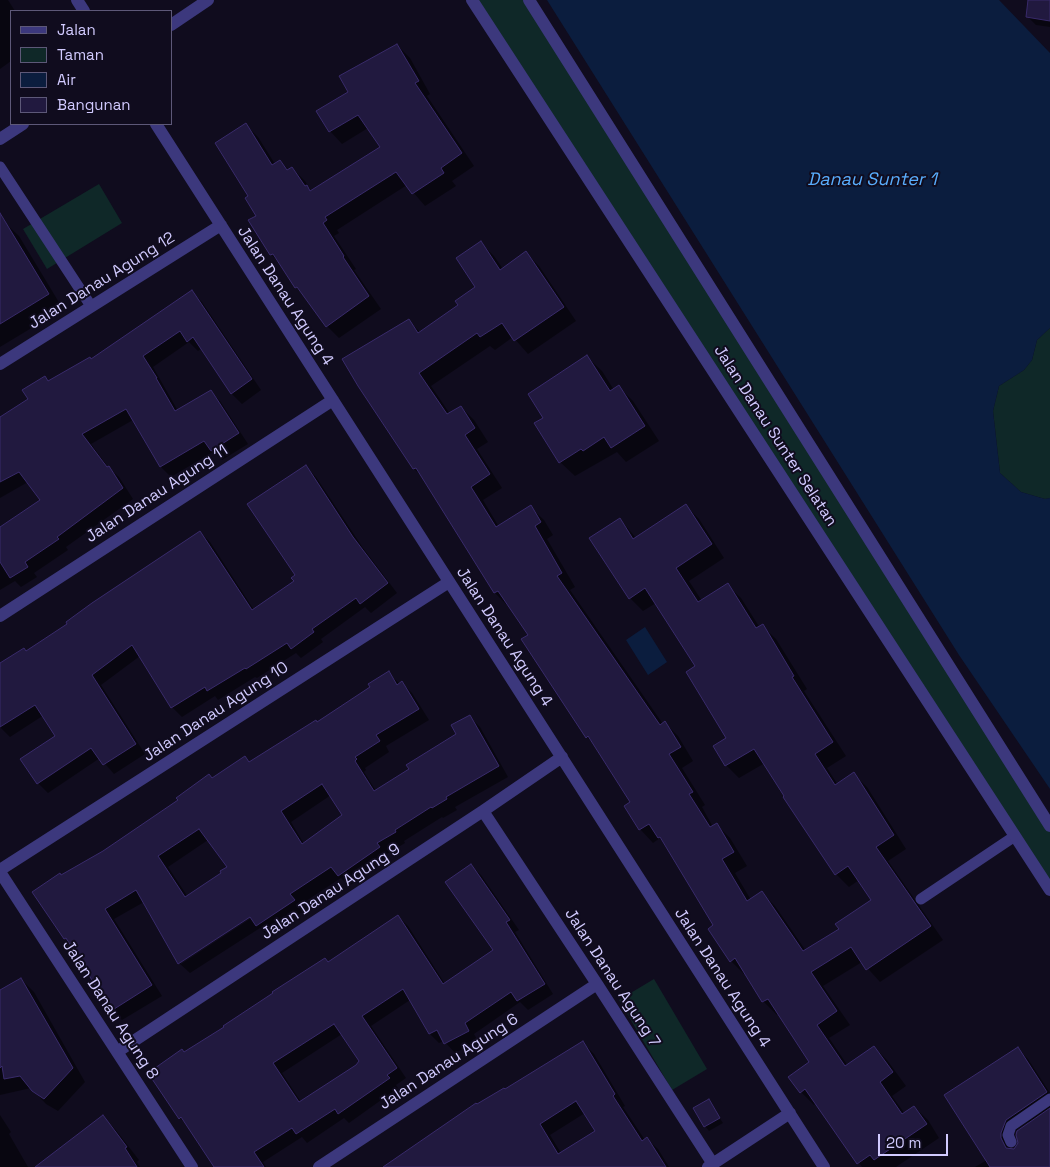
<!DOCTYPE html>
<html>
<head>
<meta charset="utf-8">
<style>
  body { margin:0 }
  #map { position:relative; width:1050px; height:1167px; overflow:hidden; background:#100c1e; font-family:"Space Grotesk",sans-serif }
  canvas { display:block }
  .legend { position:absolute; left:10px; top:10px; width:162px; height:115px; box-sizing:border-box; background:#100c1e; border:1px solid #5d5878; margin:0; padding:6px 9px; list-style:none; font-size:15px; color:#d1cafe }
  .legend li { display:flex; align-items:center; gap:10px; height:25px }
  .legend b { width:25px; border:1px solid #5d5878 }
  .scale { position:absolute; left:878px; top:1134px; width:70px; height:22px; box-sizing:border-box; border:2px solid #d1cafe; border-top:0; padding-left:6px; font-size:15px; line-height:18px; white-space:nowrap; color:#d1cafe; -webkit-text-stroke:4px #100c1e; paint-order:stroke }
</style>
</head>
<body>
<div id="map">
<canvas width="1050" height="1167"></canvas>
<ul class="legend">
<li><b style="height:6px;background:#3c387d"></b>Jalan</li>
<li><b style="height:14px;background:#0f2828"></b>Taman</li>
<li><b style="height:14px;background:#0b1d3e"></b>Air</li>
<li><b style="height:14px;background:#21193f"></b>Bangunan</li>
</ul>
<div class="scale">20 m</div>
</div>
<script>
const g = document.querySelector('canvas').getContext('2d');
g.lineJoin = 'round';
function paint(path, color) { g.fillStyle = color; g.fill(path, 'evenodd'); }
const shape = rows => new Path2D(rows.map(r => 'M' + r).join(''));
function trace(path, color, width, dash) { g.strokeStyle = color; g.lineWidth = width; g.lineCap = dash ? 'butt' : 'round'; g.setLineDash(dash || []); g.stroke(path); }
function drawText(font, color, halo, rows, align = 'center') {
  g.font = font + ' "Space Grotesk",sans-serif'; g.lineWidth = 4; g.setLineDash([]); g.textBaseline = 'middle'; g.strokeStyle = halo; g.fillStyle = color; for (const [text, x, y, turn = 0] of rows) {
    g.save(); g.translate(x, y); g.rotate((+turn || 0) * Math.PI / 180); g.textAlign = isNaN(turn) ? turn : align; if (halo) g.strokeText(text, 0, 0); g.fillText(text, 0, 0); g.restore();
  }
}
paint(shape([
  [472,0,529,0,1050,826,1050,890],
  [99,184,122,223,47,269,23,229],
  [1050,328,1050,498,1045,499,1021,492,1000,473,993,411,999,386,1024,370,1032,360,1037,340],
  [654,979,707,1069,672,1090,619,1000]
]), '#0f2828');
paint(shape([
  [547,0,999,0,1050,53,1050,328,1037,340,1032,360,1024,370,999,386,993,411,1000,473,1021,492,1045,499,1050,498,1050,789,959,655],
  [645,627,667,662,648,675,626,640]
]), '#0b1d3e');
paint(shape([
  [0,0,8,0,15,11,11,11,11,61,0,69],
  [1029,0,1050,0,1050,27,1036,25,1027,16],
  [397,45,410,58,430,94,427,96,474,166,452,181,456,186,425,206,407,185,337,230,339,233,334,236,356,269,354,270,381,309,339,338,327,326,307,299,296,287,282,266,271,254,250,196,245,124,258,137,275,164,280,161,289,170,292,168,305,181,312,192,381,148,368,128,342,144,330,131,349,93],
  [4,222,19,236,63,309,0,347,0,224],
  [481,243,494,256,503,269,526,253,539,266,576,321,528,354,513,337,495,350,490,346,431,386,450,414,461,407,474,420,488,442,477,449,502,488,483,500,499,527,530,507,544,520,553,535,547,539,575,587,570,590,663,724,665,723,678,736,693,761,682,768,705,805,702,807,713,827,717,825,730,838,747,866,735,873,751,900,762,893,775,906,806,951,840,929,873,900,859,880,849,887,836,874,765,763,739,778,726,765,728,738,697,667,656,603,643,611,630,598,620,519,636,538,686,506,699,519,724,558,689,581,702,601,727,585,741,598,760,628,762,626,776,639,807,689,804,691,846,756,827,768,838,785,853,774,867,787,906,849,888,861,943,940,880,982,862,962,823,986,850,1025,829,1038,848,1066,874,1047,887,1060,906,1086,892,1096,905,1114,914,1107,928,1120,939,1138,896,1167,862,1167,817,1103,814,1105,801,1092,811,1063,779,1013,777,1015,763,1001,746,973,744,974,731,961,715,925,666,844,660,838,653,843,640,829,632,803,596,746,587,737,523,640,530,635,508,606,495,593,425,479,414,469,409,321,420,332,460,305,477,287],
  [192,292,202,302,261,390,242,404,232,394,202,348,198,351,189,342,153,367,178,411,210,391,220,401,248,444,222,460,213,452,171,477,161,467,133,420,91,444,108,467,119,477,133,499,66,547,68,550,34,573,37,577,21,587,15,581,0,590,0,529,42,501,28,482,0,498,0,418,29,400,45,378,49,382,92,360],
  [587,357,602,371,614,390,619,387,633,401,659,441,626,462,617,452,575,476,560,462,545,418],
  [306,467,316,477,363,548,397,593,371,613,365,607,321,639,323,642,301,658,296,653,257,678,255,677,218,700,215,696,182,717,172,707,140,656,101,685,145,754,114,774,100,758,48,793,38,783,57,736,44,715,10,737,0,727,0,665,27,652,200,532,210,542,254,610,295,582],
  [388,673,400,684,402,683,412,693,429,720,386,746,389,752,365,768,366,770,364,772,376,791,410,769,458,735,469,716,480,727,508,777,455,807,457,810,443,818,442,817,404,841,405,843,387,854,389,858,349,886,341,878,300,905,304,911,267,935,260,928,190,973,179,963,144,902,114,919,162,996,122,1020,112,1010,71,944,34,892,104,852,245,758,251,763,318,723,372,687],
  [331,795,344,815,304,844,291,822],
  [208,840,228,867,223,873,188,897,168,867],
  [255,913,256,915,181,964,181,961],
  [471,866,481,875,519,930,515,932,553,994,528,1010,520,1002,474,1034,478,1041,455,1053,444,1041,439,1043,430,1034,410,1000,371,1026,406,1078,396,1085,398,1088,349,1123,344,1118,307,1143,302,1137,263,1162,266,1167,215,1167,188,1126,180,1118,184,1053,329,963,398,916,408,926,445,984,494,951],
  [342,1034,361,1061,357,1066,301,1102,282,1073],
  [21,979,34,992,85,1082,58,1111,46,1104,31,1088,0,1095,0,991],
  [583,1043,594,1054,625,1106,623,1107,645,1140,647,1139,658,1149,669,1167,385,1167,477,1106],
  [585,1113,597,1131,561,1153,550,1135],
  [1018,1049,1028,1059,1050,1093,1050,1167,975,1167,987,1160],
  [1028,1122,1030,1124,1018,1148,1012,1150,1010,1144,1016,1130],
  [708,1101,723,1123,709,1131,705,1126],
  [0,1115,11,1132,9,1134,28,1167,0,1167],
  [102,1116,115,1129,139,1160,137,1162,140,1167,37,1167]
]), '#0007');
const building = shape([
  [1028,0,1050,0,1050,21,1026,17,1028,0],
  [397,44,419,81,415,83,462,153,441,168,444,173,412,194,396,172,325,217,327,220,323,223,344,256,343,257,369,296,326,327,297,287,295,288,273,254,270,255,248,220,256,216,245,198,248,196,215,143,246,123,272,165,280,160,287,170,292,167,305,186,307,185,310,191,380,147,358,115,329,132,316,111,348,92,339,76,397,44],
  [0,213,49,294,0,324,0,213],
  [481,241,500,270,526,251,564,307,514,341,502,323,480,337,477,333,419,373,447,414,461,406,475,428,465,435,490,474,471,487,496,527,531,505,541,522,535,526,562,573,557,576,660,725,665,721,681,747,669,754,693,792,689,794,710,827,717,823,734,852,722,859,747,901,762,891,803,951,839,929,835,924,871,900,848,866,835,875,783,797,784,796,754,749,725,766,713,746,726,738,686,672,695,666,645,588,629,599,589,538,620,518,633,539,686,504,712,544,676,568,698,602,728,583,756,628,763,624,794,676,792,677,833,742,815,754,835,785,854,772,894,835,876,847,931,926,866,970,851,947,811,972,837,1011,817,1025,845,1066,874,1046,893,1072,880,1082,902,1114,914,1106,927,1124,874,1160,870,1155,857,1164,805,1089,800,1093,788,1077,809,1062,768,999,762,1002,735,958,730,962,708,929,713,925,660,837,658,838,649,824,639,830,624,806,630,802,588,736,586,738,521,639,528,635,498,591,494,593,416,468,413,469,358,386,342,359,409,319,418,333,458,305,455,301,475,287,456,258,481,241],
  [192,290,252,379,231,394,193,337,187,342,180,331,143,356,157,378,156,378,175,411,211,390,239,433,211,451,204,441,160,467,126,409,82,434,107,467,109,466,123,488,57,537,59,539,25,562,28,567,10,578,0,562,0,527,40,500,19,472,0,482,0,417,28,399,22,390,45,376,48,381,90,357,91,359,192,290],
  [587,355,610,391,619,385,645,426,611,448,604,437,583,451,581,449,559,463,534,423,543,418,528,394,587,355],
  [306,465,353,537,388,583,360,604,356,598,312,629,314,632,291,649,287,643,246,669,245,668,207,691,205,687,171,708,132,645,92,675,136,744,103,765,91,748,37,784,20,759,55,736,35,705,0,727,0,663,24,648,26,651,67,624,66,622,92,603,200,531,252,610,294,581,291,578,295,575,247,504,306,465],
  [389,671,397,685,402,681,419,709,376,735,380,741,355,757,357,759,355,761,374,791,409,769,406,765,456,734,451,725,470,715,499,766,446,797,447,799,432,808,431,807,395,830,396,832,377,843,380,847,338,876,331,867,290,894,295,900,256,926,250,917,178,964,136,890,105,909,152,985,111,1011,66,938,64,939,32,892,60,873,61,875,103,851,178,800,176,798,209,774,212,778,245,756,249,762,316,720,317,722,370,687,368,684,389,671],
  [322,784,342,815,302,844,281,811,322,784],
  [199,829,227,867,220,871,221,873,185,897,158,856,199,829],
  [471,864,510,920,506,922,545,984,517,1001,511,992,465,1023,469,1031,444,1044,437,1030,429,1034,403,989,362,1016,397,1068,387,1075,390,1078,338,1114,335,1109,296,1134,292,1128,254,1152,264,1167,214,1167,181,1117,179,1119,148,1073,182,1049,184,1052,224,1027,223,1026,273,993,272,992,325,958,328,962,398,915,443,984,493,950,445,882,471,864],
  [334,1024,359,1061,356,1065,299,1102,273,1063,334,1024],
  [21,978,73,1068,44,1099,32,1091,20,1076,4,1079,2,1066,0,1068,0,990,21,978],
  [583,1041,615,1094,613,1096,642,1141,647,1137,666,1167,383,1167,476,1103,477,1104,504,1088,505,1089,583,1041],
  [576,1101,595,1131,558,1154,540,1124,576,1101],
  [1018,1047,1047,1092,1006,1120,1001,1133,1001,1138,1006,1148,1014,1149,1018,1143,1016,1135,1017,1131,1050,1108,1050,1167,990,1167,944,1095,1018,1047],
  [709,1099,720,1118,704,1127,693,1108,709,1099],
  [103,1115,127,1147,125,1148,137,1167,35,1167,103,1115]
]);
paint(building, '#21193f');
trace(building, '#392b6b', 1);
trace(shape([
  [0,167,91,306],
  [921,899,1015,836],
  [1011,1142,1008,1135,1011,1126,1050,1099]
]), '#3c387d', 11);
trace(shape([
  [77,0,84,11],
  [171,25,208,0],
  [156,124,824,1167],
  [0,139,23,124],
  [0,364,221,225],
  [0,616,333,400],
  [483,811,597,984,713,1164],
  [0,870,449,582],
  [0,872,192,1167],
  [117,1052,483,811,562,757],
  [319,1167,597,984],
  [708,1167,790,1113]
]), '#3c387d', 12);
trace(shape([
  [472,0,1050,890],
  [529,0,1050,826]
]), '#3c387d', 12);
drawText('16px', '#d1cafe', '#100c1e', [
  ["Jalan Danau Agung 12",102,281,-32],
  ["Jalan Danau Agung 4",285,296,57],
  ["Jalan Danau Sunter Selatan",775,436,57],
  ["Jalan Danau Agung 11",157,494,-33],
  ["Jalan Danau Agung 4",504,637,57],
  ["Jalan Danau Agung 10",216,712,-33],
  ["Jalan Danau Agung 9",331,892,-33],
  ["Jalan Danau Agung 7",612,978,57],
  ["Jalan Danau Agung 4",722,978,57],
  ["Jalan Danau Agung 8",110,1010,57],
  ["Jalan Danau Agung 6",449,1062,-33]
]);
drawText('italic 18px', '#59adfd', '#100c1e', [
  ["Danau Sunter 1",872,180]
]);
</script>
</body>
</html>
